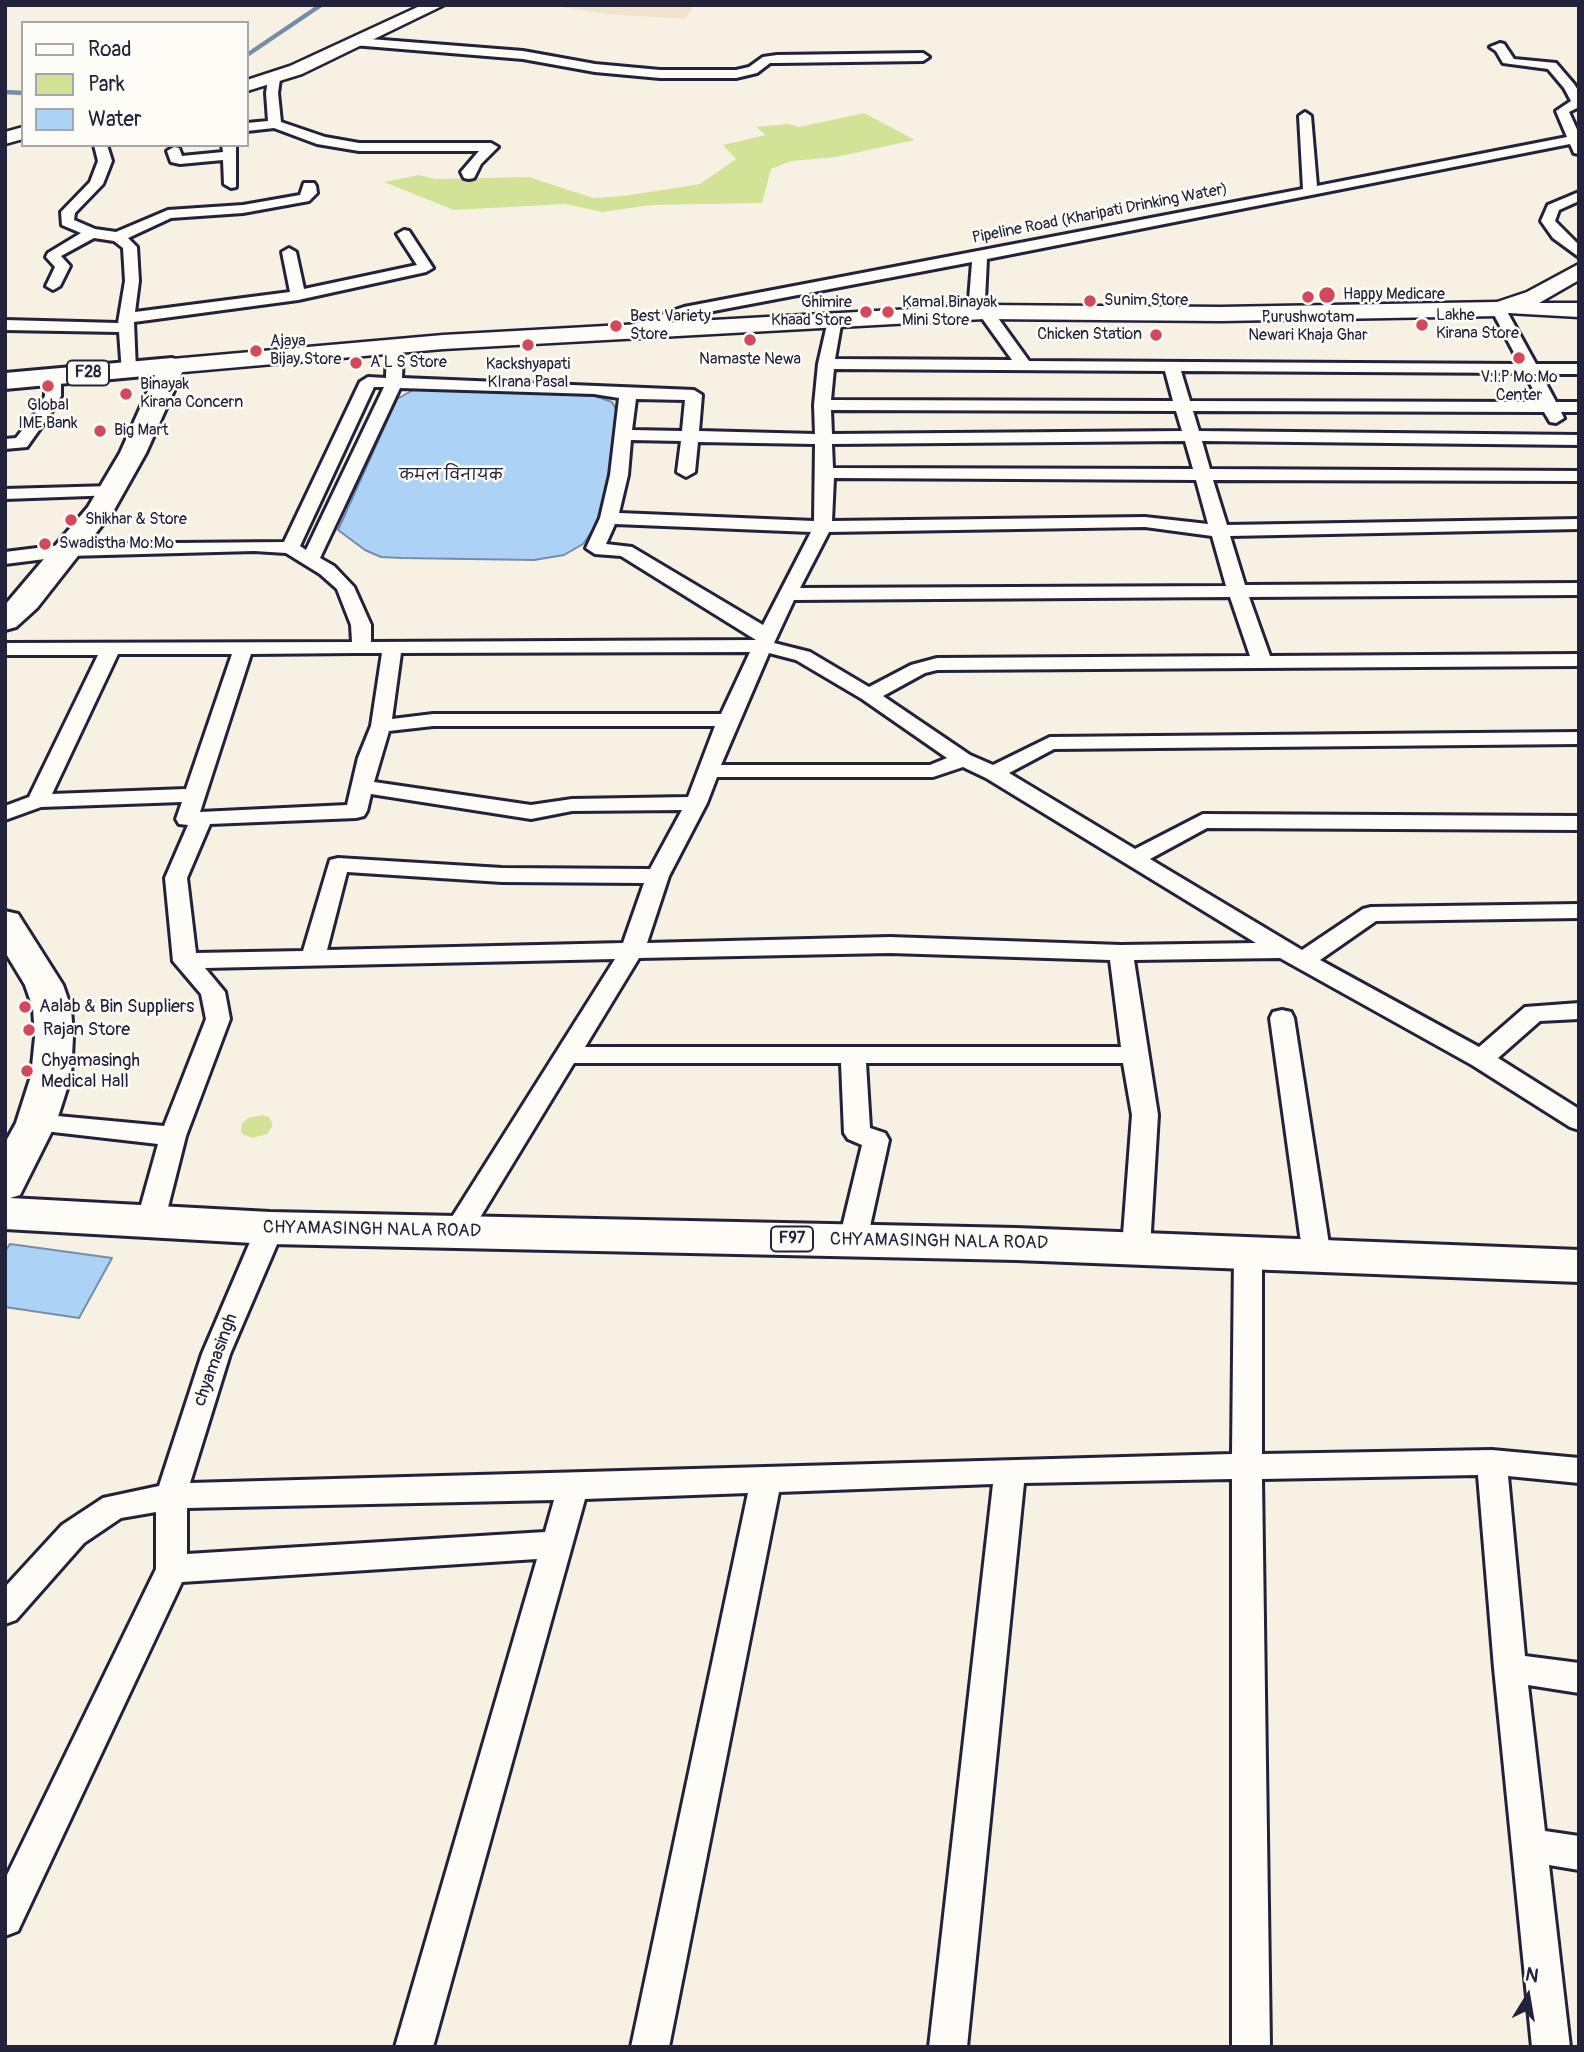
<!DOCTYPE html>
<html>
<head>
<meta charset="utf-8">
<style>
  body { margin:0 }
  #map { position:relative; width:1584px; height:2052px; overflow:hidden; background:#f7f1e3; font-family:Pangolin,sans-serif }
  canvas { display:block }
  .frame { position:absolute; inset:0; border:7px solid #22223b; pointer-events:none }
  .legend { position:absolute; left:21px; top:21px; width:228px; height:126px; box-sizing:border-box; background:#fdfcf7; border:2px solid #a5a5ac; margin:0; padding:9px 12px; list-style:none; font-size:21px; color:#22223b }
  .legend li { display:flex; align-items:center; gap:14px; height:35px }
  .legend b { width:35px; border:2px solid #a5a5ac }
  .north { position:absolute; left:1493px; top:1961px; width:70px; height:70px; -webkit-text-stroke:5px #fdfcf7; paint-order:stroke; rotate:11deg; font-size:19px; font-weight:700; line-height:28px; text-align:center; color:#22223b }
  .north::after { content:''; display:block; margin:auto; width:24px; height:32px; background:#22223b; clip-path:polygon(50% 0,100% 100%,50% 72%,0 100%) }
</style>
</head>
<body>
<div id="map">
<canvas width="1584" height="2052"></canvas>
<div class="frame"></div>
<ul class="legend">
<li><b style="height:9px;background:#fdfcf7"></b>Road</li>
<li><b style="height:19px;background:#d2e397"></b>Park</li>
<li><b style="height:19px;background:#acd2f6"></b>Water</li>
</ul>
<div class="north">N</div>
</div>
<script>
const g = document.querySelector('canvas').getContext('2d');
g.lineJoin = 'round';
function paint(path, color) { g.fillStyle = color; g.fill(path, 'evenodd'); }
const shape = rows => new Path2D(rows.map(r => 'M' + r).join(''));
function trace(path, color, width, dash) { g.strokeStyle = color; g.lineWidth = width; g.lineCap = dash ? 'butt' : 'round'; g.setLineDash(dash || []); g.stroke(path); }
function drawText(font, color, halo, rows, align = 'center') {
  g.font = font + ' Pangolin,"Playpen Sans Deva",sans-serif'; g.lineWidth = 5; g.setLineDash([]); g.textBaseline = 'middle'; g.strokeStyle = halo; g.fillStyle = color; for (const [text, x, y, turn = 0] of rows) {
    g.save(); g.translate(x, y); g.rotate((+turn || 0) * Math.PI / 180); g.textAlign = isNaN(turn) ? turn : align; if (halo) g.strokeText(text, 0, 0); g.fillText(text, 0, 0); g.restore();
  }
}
paint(shape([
  [694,5,685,19,606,14,554,6]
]), '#f0e4cb');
paint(shape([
  [864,113,915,140,836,157,791,161,771,169,762,203,652,205,602,212,565,204,454,210,384,182,419,175,435,179,529,177,593,198,624,196,700,184,736,159,723,145,766,135,756,127,788,124,799,127],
  [263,1115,269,1117,273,1125,267,1134,252,1138,241,1133,242,1123,248,1118]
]), '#d2e397');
const water = shape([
  [431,388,595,396,612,402,618,413,610,483,602,517,583,544,564,555,534,560,402,558,381,557,365,550,338,530,397,399,413,390,431,388],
  [10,1244,112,1258,79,1318,5,1307,5,1251,10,1244]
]);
paint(water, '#acd2f6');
trace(water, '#758cab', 2);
trace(shape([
  [247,55,321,5],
  [5,92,23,93]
]), '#758cab', 4.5);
const minor = shape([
  [357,38,523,51,595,64,660,70,736,70,749,67,763,57,777,55,923,53,929,57,923,61,777,63,770,63,757,73,736,78,660,78,595,72,523,59,353,45,351,42,357,38],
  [1500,43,1504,44,1514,59,1556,63,1574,84,1579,92,1579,107,1569,112,1579,134,1579,154,1574,153,1570,144,987,259,985,300,1029,361,1520,364,1491,309,1499,304,1504,306,1536,364,1579,364,1579,374,1541,374,1556,402,1579,402,1579,412,1561,412,1564,418,1556,423,1550,422,1544,412,1193,411,1199,431,1579,435,1579,445,1202,441,1210,469,1579,471,1579,481,1213,480,1227,525,1579,519,1579,529,1230,536,1245,585,1579,583,1579,595,1249,597,1270,656,1579,654,1579,666,937,670,925,673,883,696,970,755,993,765,1050,737,1579,732,1579,744,1054,749,1009,773,1135,849,1203,814,1579,816,1579,830,1207,828,1150,859,1302,950,1363,909,1371,907,1579,904,1579,918,1376,921,1320,960,1479,1047,1525,1007,1579,1003,1579,1019,1540,1021,1498,1058,1579,1109,1579,1130,1570,1127,1472,1065,1280,958,1134,960,1158,1115,1150,1248,1146,1255,1136,1258,1126,1255,1122,1248,1132,1115,1123,1063,866,1063,870,1128,885,1133,889,1140,867,1240,863,1247,853,1250,843,1247,839,1240,862,1145,848,1139,844,1133,841,1063,574,1063,467,1239,457,1242,447,1239,443,1232,447,1225,615,959,205,968,225,992,230,1019,186,1136,164,1223,160,1230,150,1233,140,1230,136,1223,158,1144,27,1129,23,1123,27,1117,36,1114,164,1126,206,1019,201,994,173,961,165,878,188,825,179,824,176,819,182,802,41,807,5,820,5,806,29,797,98,655,5,655,5,643,352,642,351,625,337,589,320,574,286,553,254,551,69,556,5,564,5,552,69,544,284,542,360,382,368,377,386,378,387,346,395,341,403,346,402,378,694,390,702,395,699,431,815,434,814,405,818,364,829,316,839,316,842,319,835,359,1012,360,969,300,972,262,687,316,630,335,622,330,625,327,684,307,1303,189,1299,116,1305,112,1311,116,1317,186,1567,137,1556,111,1571,101,1564,88,1548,69,1503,63,1496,51,1490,47,1500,43],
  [834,369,1165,371,1173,401,831,400,834,369],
  [1181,371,1525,373,1539,402,1190,401,1181,371],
  [374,387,384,387,306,550,300,546,374,387],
  [400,388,594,394,619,398,610,475,600,518,586,548,595,554,621,556,756,640,371,642,371,625,354,587,334,566,320,558,400,388],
  [636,399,685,400,682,431,632,430,636,399],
  [831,410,1176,411,1182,431,832,434,831,410],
  [631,440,681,441,677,472,686,477,695,472,698,442,815,444,814,521,619,513,628,475,631,440],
  [1185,441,1193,469,833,468,832,444,1185,441],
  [834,478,1196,480,1208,524,1145,517,832,521,834,478],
  [615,524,811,532,763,625,632,547,606,544,615,524],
  [1145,527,1212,536,1226,586,800,588,829,532,1145,527],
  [1230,597,1250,656,937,658,911,665,869,687,810,652,774,643,794,600,1230,597],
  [750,652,721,714,433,714,392,719,401,653,750,652],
  [356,653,382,653,371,726,358,758,347,805,200,812,251,654,356,653],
  [769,653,796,660,862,699,947,758,930,765,721,765,769,653],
  [118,654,232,654,186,789,52,794,118,654],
  [433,726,715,726,688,797,572,799,531,805,374,782,389,731,433,726],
  [963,767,986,778,1256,943,1121,945,890,937,647,943,669,876,707,803,717,777,933,777,963,767],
  [371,794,531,819,572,811,682,810,650,869,502,868,338,858,330,860,303,951,196,953,187,878,210,824,356,818,364,816,367,811,371,794],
  [347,872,502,882,644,883,623,943,327,950,347,872],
  [890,953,1110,960,1121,1047,585,1047,639,958,890,953],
  [274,75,280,79,278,93,281,122,325,137,359,143,491,143,498,147,481,164,474,178,469,179,464,178,461,172,479,151,359,151,317,144,274,128,247,131,247,123,268,121,266,93,268,79,274,75],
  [94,145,107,145,112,161,103,184,75,213,74,220,95,229,116,232,168,210,243,205,300,195,304,183,314,183,316,186,317,193,309,201,243,213,171,218,128,238,137,247,139,281,135,312,290,292,282,252,289,248,296,252,304,289,417,265,397,234,404,230,409,231,433,268,426,272,298,300,134,322,136,370,134,373,122,373,119,332,5,330,5,320,118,323,125,281,123,248,114,241,94,238,61,256,70,266,60,286,53,290,46,286,55,267,46,257,48,253,81,233,62,225,61,212,90,182,98,161,94,145],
  [222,145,236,145,236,187,231,188,224,184,223,160,180,164,171,162,167,151,174,147,179,148,182,156,223,152,222,145],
  [1579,192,1579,201,1559,210,1555,221,1579,245,1579,257,1553,238,1541,221,1548,205,1579,192],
  [53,372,61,377,61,396,49,416,27,447,5,449,5,439,16,438,34,415,45,396,45,377,53,372],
  [111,486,117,487,120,491,117,495,5,499,5,489,111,486],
  [1282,1010,1291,1012,1294,1018,1331,1257,1327,1264,1317,1267,1307,1264,1303,1257,1270,1018,1273,1012,1282,1010],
  [270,1218,280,1221,284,1228,230,1354,190,1483,1232,1454,1234,1255,1238,1248,1248,1245,1258,1248,1262,1255,1262,1454,1492,1450,1579,1458,1579,1483,1508,1476,1525,1656,1579,1663,1579,1693,1528,1685,1545,1831,1579,1836,1579,1870,1549,1865,1570,2047,1532,2047,1494,1668,1478,1475,1262,1479,1270,2047,1232,2047,1232,1479,1024,1483,967,2047,929,2047,993,1484,779,1492,669,2047,631,2047,748,1493,585,1499,433,2047,395,2047,537,1559,182,1582,18,1931,5,1936,5,1879,156,1569,156,1512,121,1518,84,1543,16,1620,5,1624,5,1587,62,1525,103,1498,159,1486,202,1354,256,1228,260,1221,270,1218],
  [554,1500,545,1532,187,1554,187,1508,554,1500]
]);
const secondary = shape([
  [422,5,444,5,302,74,247,91,247,80,290,66,422,5],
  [23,127,23,139,5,144,5,132,23,127],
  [1579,264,1579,280,1539,303,1579,303,1579,317,1508,313,1499,316,1221,321,984,319,443,349,172,373,164,371,161,366,164,361,172,359,443,335,984,305,1221,307,1497,302,1527,292,1579,264]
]);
const primary = shape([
  [172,358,181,361,185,366,146,453,114,510,37,608,16,627,5,630,5,605,88,507,120,453,155,375,5,389,5,373,172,358],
  [5,911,18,914,63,985,71,1008,73,1037,71,1076,56,1123,20,1195,10,1198,270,1212,1016,1228,1579,1250,1579,1282,1016,1260,270,1244,5,1229,5,1143,16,1123,31,1076,35,1037,33,1008,25,985,5,952,5,911]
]);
trace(minor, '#22223b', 6);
trace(secondary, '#22223b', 5);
trace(primary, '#22223b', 6);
paint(minor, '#fdfcf7');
paint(secondary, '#fdfcf7');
paint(primary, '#fdfcf7');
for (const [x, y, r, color] of [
  [1327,295,9,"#d1495b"],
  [1308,297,7,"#d1495b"],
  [1090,301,7,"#d1495b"],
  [866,312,7,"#d1495b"],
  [888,312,7,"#d1495b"],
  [1422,325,7,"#d1495b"],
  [616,326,7,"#d1495b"],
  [1156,335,7,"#d1495b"],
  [750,340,7,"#d1495b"],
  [528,345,7,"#d1495b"],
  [256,351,7,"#d1495b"],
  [1519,358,7,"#d1495b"],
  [356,363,7,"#d1495b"],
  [48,386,7,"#d1495b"],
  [126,394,7,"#d1495b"],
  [100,431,7,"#d1495b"],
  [71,520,7,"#d1495b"],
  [45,544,7,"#d1495b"],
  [25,1007,7,"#d1495b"],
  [29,1030,7,"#d1495b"],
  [27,1071,7,"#d1495b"]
]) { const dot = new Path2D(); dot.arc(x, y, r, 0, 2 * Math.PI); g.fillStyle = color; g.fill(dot); trace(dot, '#fdfcf7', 2.5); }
drawText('16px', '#22223b', '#fdfcf7', [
  ["Pipeline Road (Kharipati Drinking Water)",1100,214,-11]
]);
drawText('16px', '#22223b', '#fdfcf7', [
  ["Happy Medicare",1343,295],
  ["Sunim Store",1104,301],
  ["Ghimire",852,303,"right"],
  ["Khaad Store",852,321,"right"],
  ["Kamal Binayak",902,303],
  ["Mini Store",902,321],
  ["Lakhe",1436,316],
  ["Kirana Store",1436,334],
  ["Best Variety",630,317],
  ["Store",630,335],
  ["Purushwotam",1308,318,"center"],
  ["Newari Khaja Ghar",1308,336,"center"],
  ["Chicken Station",1142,335,"right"],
  ["Ajaya",270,342],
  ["Bijay Store",270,360],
  ["Namaste Newa",750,360,"center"],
  ["A L S Store",370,363],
  ["Kackshyapati",528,365,"center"],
  ["KIrana Pasal",528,383,"center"],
  ["V.I.P Mo:Mo",1519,378,"center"],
  ["Center",1519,396,"center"],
  ["Binayak",140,385],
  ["Kirana Concern",140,403],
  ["Global",48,406,"center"],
  ["IME Bank",48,424,"center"],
  ["Big Mart",114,431],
  ["Shikhar & Store",85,520],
  ["Swadistha Mo:Mo",59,544]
], 'left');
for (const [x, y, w] of [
  [88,373,42],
  [792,1239,42]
]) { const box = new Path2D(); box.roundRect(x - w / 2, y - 12.5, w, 25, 5); g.fillStyle = '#fdfcf7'; g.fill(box); trace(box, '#22223b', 2); }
drawText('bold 16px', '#22223b', null, [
  ["F28",88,373],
  ["F97",792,1239]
]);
drawText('16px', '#22223b', '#fdfcf7', [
  ["कमल विनायक",451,476]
]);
drawText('18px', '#22223b', '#fdfcf7', [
  ["Aalab & Bin Suppliers",39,1007],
  ["Rajan Store",43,1030],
  ["Chyamasingh",41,1061],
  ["Medical Hall",41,1082]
], 'left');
drawText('18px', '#22223b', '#fdfcf7', [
  ["CHYAMASINGH NALA ROAD",372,1230,1],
  ["CHYAMASINGH NALA ROAD",939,1242,1],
  ["chyamasingh",216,1360,-70]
]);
</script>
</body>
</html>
